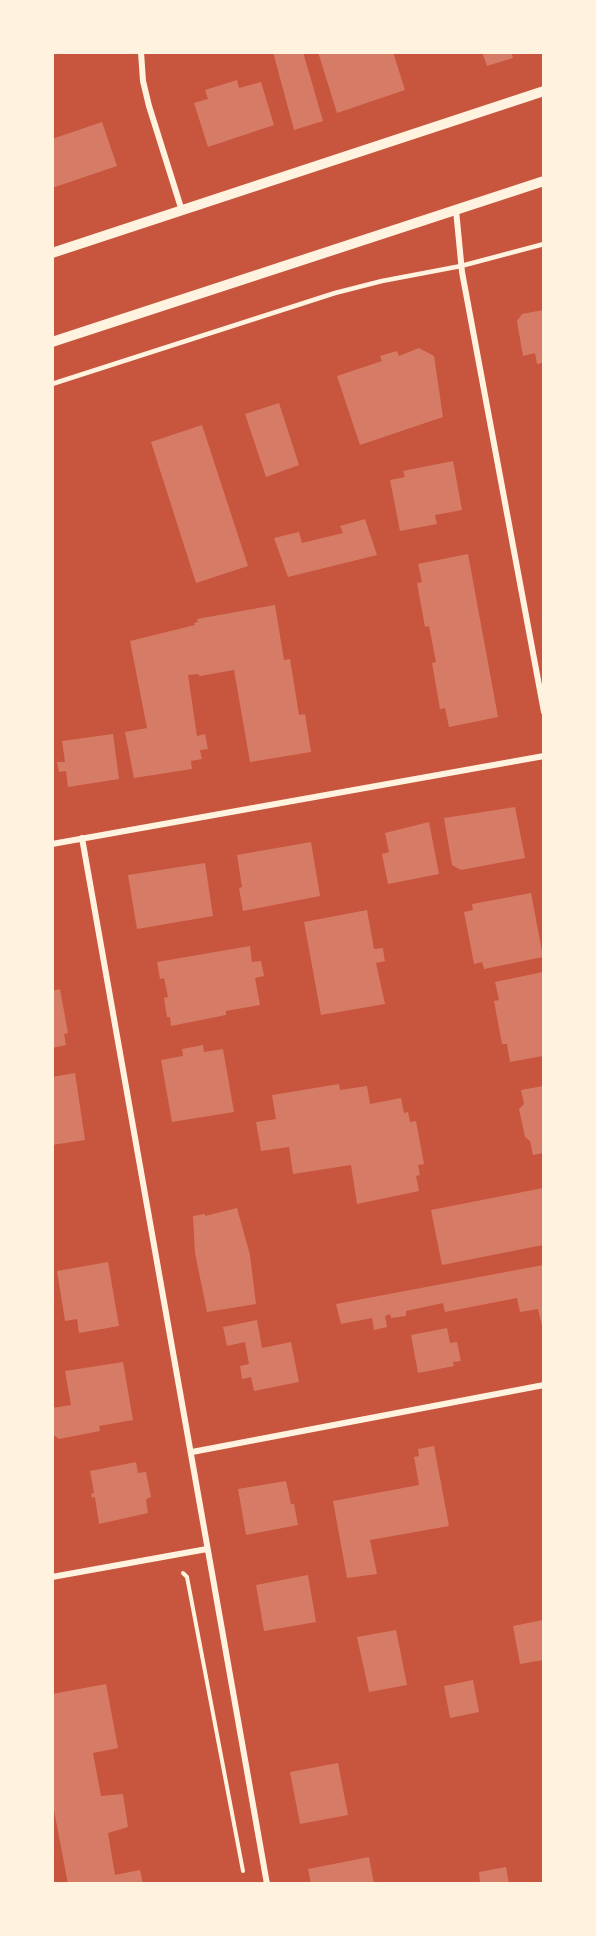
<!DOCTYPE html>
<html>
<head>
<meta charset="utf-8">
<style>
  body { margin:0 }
  #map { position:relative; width:596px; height:1936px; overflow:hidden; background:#c8553d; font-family:Lato,sans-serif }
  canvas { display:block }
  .frame { position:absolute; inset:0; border:54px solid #fff3e0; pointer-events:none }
</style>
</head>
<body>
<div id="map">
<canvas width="596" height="1936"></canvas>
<div class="frame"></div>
</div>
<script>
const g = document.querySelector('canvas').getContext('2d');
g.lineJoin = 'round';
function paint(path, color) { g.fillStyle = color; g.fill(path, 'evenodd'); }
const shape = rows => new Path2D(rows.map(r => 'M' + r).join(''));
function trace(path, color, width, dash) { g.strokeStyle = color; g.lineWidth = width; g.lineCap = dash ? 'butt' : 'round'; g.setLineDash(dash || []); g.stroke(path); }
paint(shape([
  [273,52,303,52,323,121,294,130],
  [318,52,393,52,405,90,337,113],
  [482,52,511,52,513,58,487,66],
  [237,80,239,88,261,82,274,125,208,147,194,103,208,99,205,90],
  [102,122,117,166,52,188,52,139],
  [543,310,543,363,537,364,535,353,523,356,517,321,522,314],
  [419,348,434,356,443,417,360,445,337,376,382,361,380,356,397,351,399,356],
  [279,403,299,465,266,477,245,414],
  [202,425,248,566,196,583,151,442],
  [453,461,462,510,435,515,437,524,400,531,390,480,405,477,403,471],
  [365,519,377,555,288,577,274,538,299,532,302,543,343,533,340,526],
  [468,554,498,717,449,727,445,708,440,709,432,663,436,662,429,626,425,627,417,583,422,582,418,564],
  [275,605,284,660,290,659,299,715,305,714,311,752,250,762,234,670,200,676,198,674,188,675,197,736,205,734,208,749,200,750,202,759,191,761,192,769,134,778,125,732,147,728,130,641,195,625,194,623,198,622,197,619],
  [113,734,119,779,68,787,66,771,59,772,57,762,65,762,62,741],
  [515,807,525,858,461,870,452,865,444,818],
  [429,822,439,874,388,884,382,854,389,852,385,833],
  [311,842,320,896,243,911,239,888,242,887,237,855],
  [205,863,213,916,137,929,128,875],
  [531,893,543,957,484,969,482,962,474,964,464,912,473,910,472,904],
  [367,910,374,949,383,948,384,956,385,961,376,963,385,1004,321,1015,304,922],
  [250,946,252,962,261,961,264,976,255,978,260,1005,226,1011,226,1015,171,1026,170,1017,167,1017,164,998,168,997,164,978,160,979,157,962],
  [543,972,543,1056,510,1062,507,1044,502,1044,494,1001,499,1000,495,982],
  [60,989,68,1033,64,1034,66,1045,52,1048,52,991],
  [203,1045,204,1052,223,1049,234,1112,172,1122,161,1060,183,1056,182,1049],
  [75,1073,85,1140,52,1145,52,1077],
  [339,1084,340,1090,367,1086,370,1104,401,1098,404,1113,408,1112,410,1122,416,1121,424,1164,418,1165,420,1175,416,1176,419,1191,357,1204,351,1165,293,1174,289,1147,261,1151,256,1122,276,1119,272,1095],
  [543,1086,543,1153,533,1155,530,1141,525,1137,519,1109,524,1104,521,1090],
  [543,1188,543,1245,442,1265,431,1210],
  [237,1208,250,1255,256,1304,207,1312,195,1253,193,1216,205,1214,205,1216],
  [108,1262,119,1326,79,1333,77,1319,65,1321,57,1271],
  [543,1265,543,1330,538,1309,520,1312,517,1298,445,1312,443,1303,406,1311,406,1316,391,1318,390,1314,385,1316,387,1327,374,1330,372,1318,341,1324,336,1304],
  [257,1320,262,1348,291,1342,299,1382,254,1391,251,1377,242,1379,240,1366,249,1364,245,1342,227,1346,223,1327],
  [447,1328,450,1343,457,1342,461,1361,453,1362,454,1366,418,1373,411,1335],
  [123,1362,133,1420,99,1426,100,1431,59,1439,52,1434,52,1408,71,1405,65,1371],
  [434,1446,449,1526,370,1540,377,1574,347,1578,333,1501,419,1485,414,1457,419,1456,418,1449],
  [136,1462,138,1473,146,1472,151,1497,146,1499,148,1513,99,1524,95,1497,92,1498,91,1494,94,1493,90,1471],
  [286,1481,291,1504,294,1504,298,1525,246,1535,238,1489],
  [308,1575,316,1622,264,1631,256,1585],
  [543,1620,543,1660,520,1664,513,1626],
  [396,1630,407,1685,369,1692,357,1637],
  [473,1680,479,1712,450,1718,444,1686],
  [106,1684,118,1748,93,1753,101,1796,123,1794,128,1827,108,1833,115,1875,140,1870,143,1884,68,1884,52,1800,52,1694],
  [338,1763,348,1815,300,1824,290,1772],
  [369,1857,374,1884,311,1884,308,1869],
  [506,1867,509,1884,480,1884,479,1872]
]), '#d67c66');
trace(shape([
  [183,1573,187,1577,243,1871]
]), '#fff3e0', 4);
trace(shape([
  [52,384,335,293,382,281,461,266,544,244]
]), '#fff3e0', 4.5);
trace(shape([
  [141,52,143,81,149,106,182,211],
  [456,210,462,272,544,712],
  [82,838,267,1884],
  [52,844,544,756],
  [192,1452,544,1385],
  [52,1577,207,1549]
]), '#fff3e0', 6);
trace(shape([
  [52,253,544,91],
  [52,342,544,181]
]), '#fff3e0', 10);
</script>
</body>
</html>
